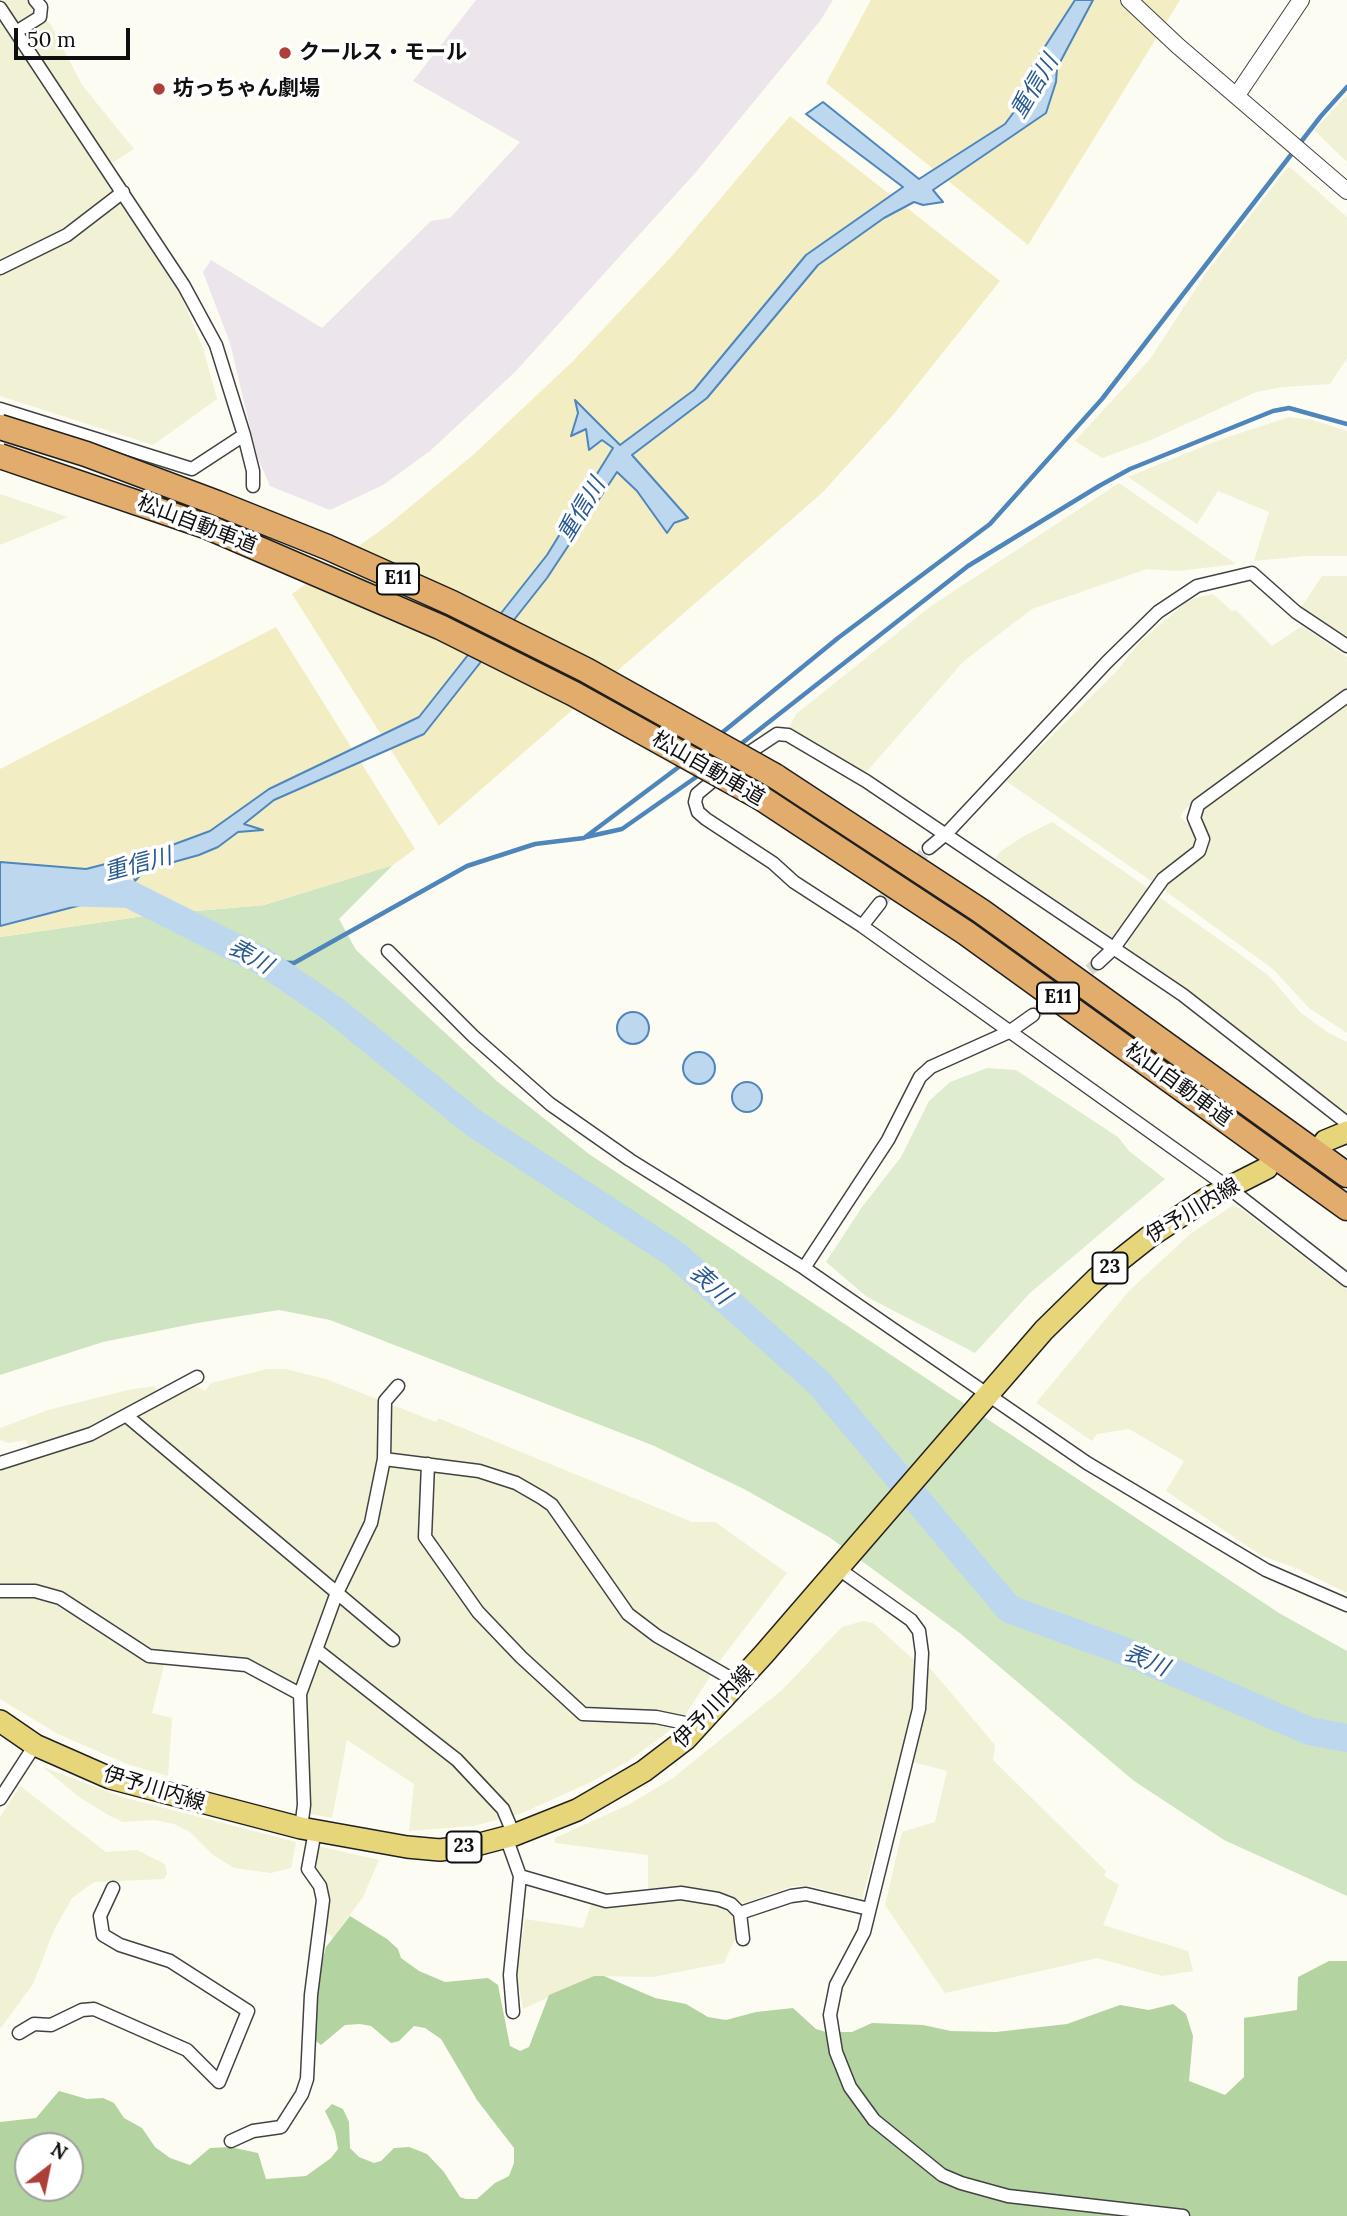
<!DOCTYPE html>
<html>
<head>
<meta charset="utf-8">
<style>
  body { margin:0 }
  #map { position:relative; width:1347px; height:2216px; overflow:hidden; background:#fdfcf2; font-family:Lora,serif }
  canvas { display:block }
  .north { position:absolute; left:14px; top:2132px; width:70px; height:70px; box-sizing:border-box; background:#fff; border:2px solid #9f9f9f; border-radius:50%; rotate:32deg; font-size:19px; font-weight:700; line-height:28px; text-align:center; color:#0f0f0f }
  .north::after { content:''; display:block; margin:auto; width:24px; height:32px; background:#ad3e38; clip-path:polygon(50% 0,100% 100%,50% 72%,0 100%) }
  .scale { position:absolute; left:14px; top:28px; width:116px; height:32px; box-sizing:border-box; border:4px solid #0f0f0f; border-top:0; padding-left:9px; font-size:21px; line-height:24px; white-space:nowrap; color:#0f0f0f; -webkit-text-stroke:5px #fff; paint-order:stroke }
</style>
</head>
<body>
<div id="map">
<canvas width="1347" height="2216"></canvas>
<div class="north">N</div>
<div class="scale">50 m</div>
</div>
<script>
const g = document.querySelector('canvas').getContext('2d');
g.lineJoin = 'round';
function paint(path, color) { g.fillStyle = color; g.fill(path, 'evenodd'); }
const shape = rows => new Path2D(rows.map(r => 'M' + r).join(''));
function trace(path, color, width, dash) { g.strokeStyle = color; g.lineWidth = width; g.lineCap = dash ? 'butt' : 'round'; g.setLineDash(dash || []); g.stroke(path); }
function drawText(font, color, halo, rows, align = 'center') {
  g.font = font + ' Lora,"Noto Sans JP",serif'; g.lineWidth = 7; g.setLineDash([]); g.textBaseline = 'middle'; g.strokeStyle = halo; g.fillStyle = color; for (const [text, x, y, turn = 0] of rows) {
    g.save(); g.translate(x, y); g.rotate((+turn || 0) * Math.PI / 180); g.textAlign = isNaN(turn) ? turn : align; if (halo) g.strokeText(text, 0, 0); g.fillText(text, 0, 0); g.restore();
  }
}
paint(shape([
  [476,0,833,0,820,21,697,171,515,372,430,451,383,485,330,510,270,486,257,456,230,343,203,272,211,260,322,328,431,221,450,218,520,142,413,81]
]), '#ece5ec');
paint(shape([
  [0,0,28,0,51,25,82,85,134,149,100,171,180,294,203,348,217,399,153,445,0,396],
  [1347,95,1347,162,1314,130],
  [1287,168,1291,168,1347,217,1347,358,1330,384,1283,387,1256,392,1151,440,1102,458,1075,441,1150,359,1206,273],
  [1289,417,1313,420,1347,431,1347,556,1304,556,1254,561,1269,512,1218,491,1197,524,1128,477,1219,440],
  [1119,483,1236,564,1178,571,1147,569,1032,609,964,661,867,771,858,771,789,728,796,714,931,606],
  [0,494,68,517,0,545],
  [1322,576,1347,576,1347,638,1300,609],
  [1213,594,1232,611,1236,610,1272,646,1302,626,1347,657,1347,691,1184,810,1180,817,1197,832,1199,843,1154,883,1006,781,1116,672,1140,642,1190,599],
  [1347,703,1347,1033,1309,1008,1273,969,1161,888,1200,857,1199,810],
  [1052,822,1148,888,1117,936,1111,937,995,859,1001,851,1024,836],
  [1152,897,1159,897,1234,950,1269,976,1300,1012,1327,1032,1347,1042,1347,1113,1129,949,1126,938],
  [1232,1206,1240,1208,1347,1290,1347,1593,1296,1568,1262,1556,1166,1491,1184,1461,1129,1429,1097,1434,1092,1441,1036,1403,1129,1291,1190,1234],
  [267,1369,286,1369,326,1379,436,1422,438,1418,692,1522,715,1522,787,1573,722,1658,686,1714,669,1731,630,1760,591,1782,520,1814,473,1826,409,1831,414,1784,347,1740,332,1818,306,1813,301,1704,289,1683,258,1663,241,1658,168,1650,152,1713,172,1718,168,1776,127,1764,58,1734,0,1699,0,1468,25,1462,31,1454,26,1440,8,1443,0,1440,0,1428,48,1410,128,1390,154,1386,164,1401,193,1384,205,1391,211,1383],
  [863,1621,873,1623,914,1660,915,1676,911,1716,862,1899,810,1886,794,1886,744,1903,718,1893,680,1888,648,1889,648,1855,555,1843,555,1838,630,1804,673,1778,782,1690,842,1627],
  [929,1667,995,1745,993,1760,1106,1871,1104,1876,1119,1885,1103,1925,1188,1951,1193,1971,1162,1976,1097,1958,945,1993,885,1905,902,1832,935,1822,947,1771,913,1762],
  [43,1767,122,1797,296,1842,291,1868,271,1873,234,1868,213,1855,190,1832,174,1824,154,1820,123,1822,110,1816,79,1797],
  [20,1786,106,1852,137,1850,165,1864,167,1874,164,1879,94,1882,72,1898,54,1930,33,1984,0,2029,0,1817],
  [317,1846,379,1860,363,1897,333,1938,323,1928,314,1859],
  [685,1899,714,1903,733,1915,737,1924,736,1937,724,1963,653,1977,594,1976,523,2009,517,1974,525,1919,583,1928,592,1902,608,1905]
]), '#f0f1d5');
paint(shape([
  [393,865,339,919,356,950,498,1082,589,1154,1279,1613,1347,1651,1347,1896,1224,1840,1134,1781,961,1634,829,1537,744,1489,652,1445,330,1320,279,1310,197,1323,103,1342,0,1375,0,937,151,915,264,905]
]), '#cfe4c0');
paint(shape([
  [350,1916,387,1939,398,1949,401,1958,419,1971,445,1982,488,1978,498,1985,510,2046,520,2051,529,2047,549,1995,594,1976,604,1976,655,1998,686,2004,708,2017,726,2020,756,2012,793,2008,816,2029,826,2032,852,2032,872,2023,923,2025,951,2031,996,2032,1067,2024,1120,2005,1149,2010,1173,2004,1186,2014,1193,2036,1189,2081,1225,2095,1244,2077,1244,2018,1297,2010,1298,1977,1329,1961,1347,1961,1347,2216,0,2216,0,2122,36,2118,59,2091,87,2099,103,2098,114,2103,124,2118,142,2128,155,2147,170,2158,190,2165,210,2148,230,2147,258,2153,266,2179,306,2176,331,2158,338,2149,335,2132,325,2111,332,2104,343,2109,349,2122,350,2148,359,2157,374,2163,381,2161,394,2148,409,2147,427,2154,444,2172,460,2197,466,2199,477,2199,495,2183,509,2176,514,2163,514,2148,477,2100,441,2039,425,2028,414,2026,399,2041,391,2043,371,2026,360,2024,345,2025,321,2045,316,2041,316,1985,326,1947],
  [28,2146,70,2146,70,2188,28,2188]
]), '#b3d3a1');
paint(shape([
  [871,0,1180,0,1028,245,826,83],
  [790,116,1000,281,893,415,822,493,439,826,292,594,388,525,473,455,572,362,672,256],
  [276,627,415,849,393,865,264,905,151,915,0,937,0,769]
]), '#f3edc4');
paint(shape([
  [987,1068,1016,1070,1118,1137,1129,1151,1165,1179,1030,1293,975,1353,867,1297,826,1262,862,1207,901,1157,929,1101,950,1082]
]), '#e0ecd0');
const water = shape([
  [1075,0,1093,0,1057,68,1056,82,1046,113,933,190,943,202,923,205,914,202,884,218,818,265,707,398,632,455,688,518,674,523,667,533,637,491,617,472,547,578,424,734,274,800,244,824,263,830,238,832,218,847,199,855,145,870,135,881,132,872,110,880,85,904,0,926,0,862,86,869,156,851,210,831,269,789,419,717,547,555,613,448,602,440,589,450,586,429,571,436,578,413,575,400,620,445,694,390,806,255,903,187,806,114,823,102,919,179,1005,124,1025,97,1026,76,1075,0],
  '617 1028a16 16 0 1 1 32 0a16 16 0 1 1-32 0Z',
  '683 1068a16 16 0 1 1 32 0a16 16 0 1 1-32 0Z',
  '732 1097a15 15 0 1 1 30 0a15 15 0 1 1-30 0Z'
]);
paint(water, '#bdd7ee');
trace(water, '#4e86bc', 2);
trace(shape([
  [718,736,838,638,990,524,1102,399,1321,116,1347,87],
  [737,747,968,566,1099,486,1130,469,1273,411,1289,408,1347,424],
  [586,837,622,829,702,773],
  [264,962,294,963,467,866,535,844,584,838,684,763]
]), '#4e86bc', 4.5);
trace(shape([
  [57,892,129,894,264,962,333,1009,475,1124,676,1255,819,1383,1009,1609,1132,1654,1309,1731,1347,1738]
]), '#bdd7ee', 28);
trace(shape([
  [880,903,929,848],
  [1033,1015,1098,963]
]), '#d9d8d0', 12, [12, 6]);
const minor = shape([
  [0,8,184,286,216,345,244,435,253,471,253,486],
  [16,32,40,17,41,7,35,0],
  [0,268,67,235,123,192],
  [0,409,192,469,244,435],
  [741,758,777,734,788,735,866,781,1183,995,1347,1123],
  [721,774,697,794,695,802,698,812,706,819,773,863,794,882,862,926,1229,1188,1347,1280],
  [929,848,947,833,1107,662,1158,612,1197,586,1252,573,1296,612,1347,646],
  [862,926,880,903],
  [388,951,473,1036,550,1104,630,1160,804,1268],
  [1098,963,1114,948,1163,879,1199,851,1203,839,1194,818,1198,805,1347,696],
  [1033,1015,1009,1032,931,1067,920,1077,888,1140,804,1268,1087,1463,1266,1570,1347,1605],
  [128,1417,393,1640],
  [384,1459,479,1471,516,1483,542,1498,552,1505,628,1614,657,1636,739,1683],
  [0,1463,91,1434,197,1377],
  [428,1464,425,1537,478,1612,521,1657,583,1714,656,1717,685,1723,694,1731],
  [836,1567,911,1620,919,1631,922,1653,919,1709,864,1932,836,1985,830,2015,836,2052,850,2087,874,2120,942,2175,961,2183,1008,2196,1183,2216],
  [0,1591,35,1591,60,1598,149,1656,246,1665,300,1694],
  [318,1651,457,1760,503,1809,514,1835],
  [0,1799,35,1745],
  [301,1828,304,1805,300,1694,336,1595,371,1523,384,1459,385,1401,398,1386],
  [506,1837,520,1876,510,1975,513,2012],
  [520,1876,606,1901,681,1893,718,1899,731,1904,740,1913,743,1939],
  [740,1913,791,1896,806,1894,869,1909],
  [19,2033,34,2024,51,2025,82,2010,94,2009,187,2050,219,2082,248,2011,170,1961,120,1945,103,1935,100,1916,113,1888],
  [231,2141,253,2131,281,2127,302,2094,307,2079,311,1995,323,1900,320,1886,308,1869,315,1831]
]);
const tertiary = shape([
  [1129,0,1178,46,1347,191],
  [1237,95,1301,0]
]);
const primary = shape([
  [1325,1141,1347,1132],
  [0,1721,35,1745,110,1778,301,1828,407,1847,440,1850,476,1845,514,1835,577,1810,644,1771,686,1739,764,1654,1044,1330,1096,1279,1149,1237,1206,1199,1267,1168]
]);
const motorway = shape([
  [775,776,981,911,1347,1175],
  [761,798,966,933,1347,1208]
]);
trace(minor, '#424242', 15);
trace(tertiary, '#424242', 18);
trace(primary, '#202020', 24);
trace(motorway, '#202020', 27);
trace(minor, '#fff', 12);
trace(tertiary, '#fff', 16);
trace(primary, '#e7d679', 21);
trace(motorway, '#e2ad6c', 24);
const motorwayBridge = shape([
  [0,427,86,454,217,503,327,547,452,603,586,670,775,776],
  [0,456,208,527,440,627,574,694,761,798]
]);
trace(motorwayBridge, '#202020', 27, []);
trace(motorwayBridge, '#e2ad6c', 24);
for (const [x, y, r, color] of [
  [285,53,7,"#ad3e38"],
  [159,89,7,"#ad3e38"]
]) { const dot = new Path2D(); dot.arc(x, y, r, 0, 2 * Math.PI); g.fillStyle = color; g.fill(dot); trace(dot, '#fff', 2.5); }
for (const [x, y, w] of [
  [398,579,42],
  [1058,998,42],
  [1110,1268,35],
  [464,1847,35]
]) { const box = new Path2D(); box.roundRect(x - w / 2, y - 15.5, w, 31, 5); g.fillStyle = '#fff'; g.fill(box); trace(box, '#0f0f0f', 2); }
drawText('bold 19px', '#0f0f0f', null, [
  ["E11",398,579],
  ["E11",1058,998],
  ["23",1110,1268],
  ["23",464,1847]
]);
drawText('bold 21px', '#0f0f0f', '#fff', [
  ["クールス・モール",299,53],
  ["坊っちゃん劇場",173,89]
], 'left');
drawText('21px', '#0f0f0f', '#fff', [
  ["松山自動車道",197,525,21],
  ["松山自動車道",708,769,30],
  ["松山自動車道",1178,1085,36],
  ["伊予川内線",1193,1211,-31],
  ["伊予川内線",714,1707,-46],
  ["伊予川内線",154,1789,17]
]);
drawText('italic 23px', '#285991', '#fff', [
  ["重信川",1035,87,-59],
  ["重信川",582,510,-59],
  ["重信川",138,865,-15],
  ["表川",250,957,29],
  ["表川",710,1285,42],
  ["表川",1146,1661,23]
]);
</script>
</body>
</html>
